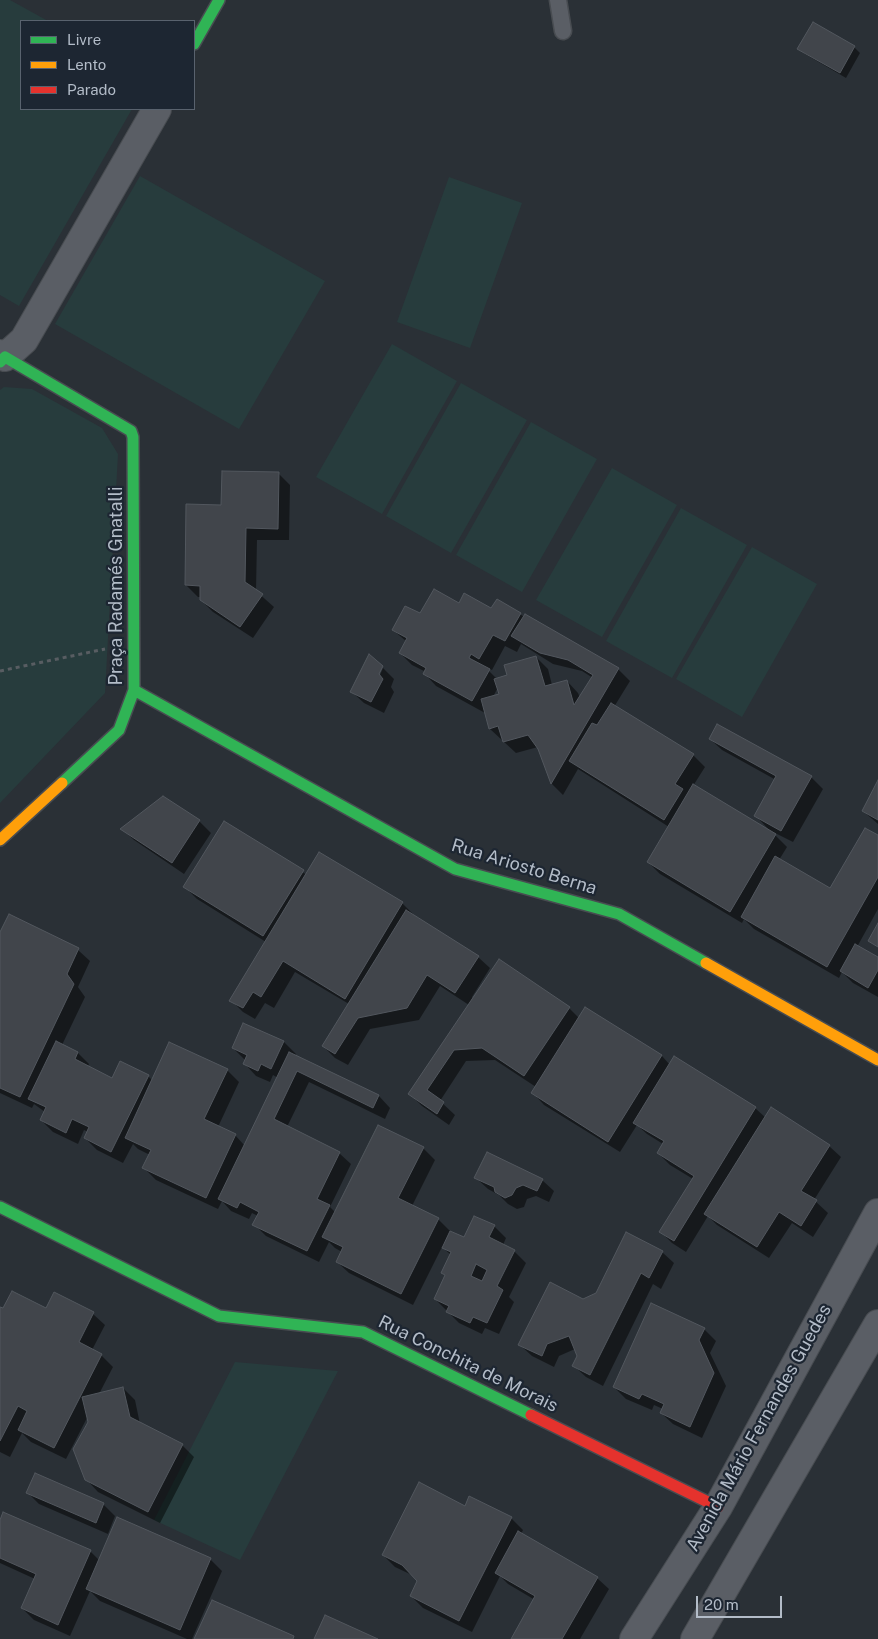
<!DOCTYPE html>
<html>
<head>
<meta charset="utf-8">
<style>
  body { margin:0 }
  #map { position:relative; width:878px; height:1639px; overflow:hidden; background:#2a3036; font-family:"Public Sans",sans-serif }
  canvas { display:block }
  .legend { position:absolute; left:20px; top:20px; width:175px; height:90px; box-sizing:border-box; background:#1d2632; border:1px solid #59626e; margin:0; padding:6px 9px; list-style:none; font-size:15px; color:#b3bcc8 }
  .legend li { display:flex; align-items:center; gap:10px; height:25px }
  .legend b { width:25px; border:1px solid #59626e }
  .scale { position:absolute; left:696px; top:1596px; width:86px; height:22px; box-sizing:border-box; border:2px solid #b3bcc8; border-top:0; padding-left:6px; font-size:15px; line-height:18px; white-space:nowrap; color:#b3bcc8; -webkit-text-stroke:4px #1d2632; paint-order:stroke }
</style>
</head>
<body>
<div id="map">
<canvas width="878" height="1639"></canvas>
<ul class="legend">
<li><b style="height:6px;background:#30b455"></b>Livre</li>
<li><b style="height:6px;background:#ff9f0a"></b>Lento</li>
<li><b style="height:6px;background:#e5322d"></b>Parado</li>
</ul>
<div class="scale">20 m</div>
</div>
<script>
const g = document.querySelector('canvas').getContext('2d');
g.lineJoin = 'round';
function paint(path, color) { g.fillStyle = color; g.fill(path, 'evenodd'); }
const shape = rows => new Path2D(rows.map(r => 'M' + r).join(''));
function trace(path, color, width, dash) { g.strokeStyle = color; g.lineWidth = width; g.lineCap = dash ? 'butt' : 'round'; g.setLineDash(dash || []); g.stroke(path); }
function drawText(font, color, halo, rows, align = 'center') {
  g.font = font + ' "Public Sans",sans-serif'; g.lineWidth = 4.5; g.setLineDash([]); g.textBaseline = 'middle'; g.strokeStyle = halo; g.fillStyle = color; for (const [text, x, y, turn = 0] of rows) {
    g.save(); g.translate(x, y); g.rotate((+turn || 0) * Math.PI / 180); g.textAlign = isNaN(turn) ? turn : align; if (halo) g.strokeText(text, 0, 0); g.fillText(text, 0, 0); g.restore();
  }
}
paint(shape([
  [0,0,10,0,48,21,21,21,21,109,132,109,19,306,0,295],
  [140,176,325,281,239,429,55,324],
  [449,177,522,203,470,348,397,322],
  [392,344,457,381,382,514,316,477],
  [461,383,527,420,451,553,386,516],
  [4,387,32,389,102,428,118,454,105,693,0,803,0,390],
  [531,422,597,459,522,592,456,555],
  [612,468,677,505,602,637,536,600],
  [681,508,747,545,672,678,606,641],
  [752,547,817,584,742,717,676,679],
  [235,1362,338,1371,240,1560,154,1520]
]), '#273c3d');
paint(shape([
  [813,23,854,47,860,53,846,78,805,54,799,49],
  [278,473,290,485,289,540,257,540,256,591,274,607,253,638,213,612,201,600,201,597,198,597,186,585,222,506],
  [459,605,520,614,524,617,618,669,630,681,614,707,693,755,705,767,693,786,770,831,756,816,776,780,722,750,710,739,811,777,823,789,793,842,771,831,787,847,779,860,831,889,878,837,878,909,857,947,878,959,878,997,853,983,842,972,839,978,754,929,744,919,742,923,660,874,648,862,669,827,578,769,563,795,552,784,538,747,516,753,490,729,485,713,436,686,425,674,426,672,412,665,400,653,407,642,393,630,421,615],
  [521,644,553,664,582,671,593,678,580,698,578,693,567,681,552,685,548,669,536,657,508,676,497,679,486,668,492,670,505,646,517,652],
  [498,687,500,695,493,697],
  [383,668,394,679,391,687,394,692,384,713,364,703,352,692,378,680],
  [878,782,878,824,863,811],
  [163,798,199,821,211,833,184,874,134,840,122,829],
  [225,823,307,875,319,854,402,903,414,915,478,957,490,968,472,997,473,999,569,1008,579,1018,585,1008,662,1056,670,1065,755,1108,766,1118,829,1146,841,1157,814,1200,828,1213,813,1237,792,1223,769,1258,717,1225,708,1216,686,1252,672,1243,661,1232,693,1179,670,1165,658,1153,663,1144,647,1134,637,1125,620,1152,544,1105,533,1093,536,1087,495,1060,466,1061,440,1101,455,1115,449,1125,422,1106,410,1094,469,1005,440,986,419,1020,370,1029,348,1065,335,1058,323,1046,349,1004,295,972,274,1008,265,1003,255,1019,243,1012,231,1000,266,942,197,899,185,887],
  [9,916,78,950,90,961,78,987,85,997,62,1045,78,1053,89,1064,88,1067,112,1079,148,1076,153,1081,227,1070,239,1082,218,1127,235,1135,245,1146,278,1078,273,1075,270,1082,256,1076,245,1064,246,1061,233,1048,244,1024,284,1042,296,1054,295,1056,379,1096,390,1108,385,1119,309,1082,287,1127,339,1153,351,1164,330,1207,335,1212,423,1148,435,1160,412,1206,438,1219,450,1231,464,1239,494,1226,506,1238,503,1245,514,1251,526,1263,509,1297,514,1302,499,1334,485,1328,482,1334,459,1323,435,1299,446,1277,442,1273,451,1255,442,1247,413,1305,349,1273,337,1262,342,1252,335,1248,329,1242,319,1262,266,1236,254,1224,258,1216,252,1213,249,1219,231,1211,222,1201,218,1209,156,1180,144,1168,150,1155,138,1149,133,1144,123,1163,97,1150,85,1138,88,1132,84,1130,78,1144,53,1132,41,1120,45,1112,34,1104,32,1108,0,1093,0,935],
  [476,1178,542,1180,554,1191,549,1202,536,1196,527,1199,524,1207,517,1209,508,1204,499,1195,488,1189],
  [662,1252,674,1263,661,1289,653,1284,603,1386,586,1377,574,1366,578,1356,575,1349,559,1356,554,1367,532,1356,520,1345,583,1300,597,1294],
  [0,1308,46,1309,93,1314,105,1325,92,1350,101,1355,113,1367,99,1394,123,1388,135,1400,140,1424,182,1445,194,1457,160,1523,98,1492,86,1479,89,1422,88,1416,66,1459,31,1442,22,1433,10,1457,0,1452],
  [704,1329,716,1341,710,1353,726,1386,702,1438,673,1424,661,1413,663,1409,654,1405,652,1410,626,1399,614,1387],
  [27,1492,103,1504,115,1516,108,1534,39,1504],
  [466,1507,511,1518,523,1530,521,1534,597,1578,609,1589,580,1639,512,1639,535,1600,508,1584,500,1576,472,1632,423,1608,411,1596,419,1581,414,1576,395,1567,383,1555],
  [0,1523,90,1551,100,1561,210,1559,222,1571,192,1639,187,1639,100,1601,90,1591,70,1636,34,1620,22,1608,35,1579,0,1563]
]), '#0007');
const building = shape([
  [813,22,855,46,840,73,797,49,813,22],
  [222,471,279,472,278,529,246,528,245,582,263,594,240,627,200,600,200,586,185,585,186,504,221,505,222,471],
  [434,589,459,603,464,593,491,608,497,599,521,613,505,641,493,635,479,659,471,654,469,658,490,669,472,701,423,674,426,668,399,653,407,638,392,630,405,606,420,613,434,589],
  [525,614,619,668,551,784,538,749,528,735,503,742,498,726,489,729,481,699,499,694,494,679,507,675,504,665,536,656,545,686,567,680,574,705,593,675,568,660,540,653,511,636,525,614],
  [369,654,383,666,379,674,383,679,371,702,350,692,369,654],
  [611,703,694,754,675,784,683,789,664,820,569,761,592,723,597,725,611,703],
  [717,724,812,776,781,831,754,816,776,776,709,739,717,724],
  [878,780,878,820,862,811,878,780],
  [693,784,776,834,730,912,647,862,693,784],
  [163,796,200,820,172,863,120,829,163,796],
  [224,821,304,870,263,936,183,887,224,821],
  [865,828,878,835,878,877,827,967,741,917,775,856,830,888,865,828],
  [319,852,403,902,345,999,283,961,261,997,253,992,243,1008,229,1001,319,852],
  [406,910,479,956,455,993,427,975,407,1008,358,1018,335,1054,322,1046,406,910],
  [9,914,79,948,67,974,74,984,20,1097,0,1088,0,932,9,914],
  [878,923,878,947,868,941,878,923],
  [855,944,878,957,878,970,868,988,840,971,855,944],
  [499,959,570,1007,524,1076,482,1048,454,1050,427,1090,444,1102,437,1114,408,1094,499,959],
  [585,1007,662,1055,608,1142,531,1093,585,1007],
  [243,1023,284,1041,271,1069,261,1064,258,1071,243,1064,247,1055,232,1048,243,1023],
  [56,1041,78,1052,75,1059,112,1078,120,1061,149,1075,111,1152,84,1138,89,1127,72,1119,66,1133,40,1120,46,1107,28,1099,56,1041],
  [169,1042,228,1069,204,1119,236,1134,206,1198,142,1168,151,1150,125,1138,169,1042],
  [289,1052,379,1095,373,1108,297,1071,274,1119,340,1152,317,1199,330,1205,307,1251,252,1225,259,1212,240,1202,237,1208,218,1199,289,1052],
  [674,1056,756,1107,674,1241,659,1232,694,1176,657,1153,664,1141,633,1123,674,1056],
  [771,1107,830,1145,801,1191,817,1200,801,1226,779,1212,757,1247,704,1214,771,1107],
  [378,1125,424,1147,398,1198,439,1218,401,1294,336,1262,343,1247,322,1237,378,1125],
  [487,1152,543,1179,537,1191,523,1185,516,1188,512,1195,505,1198,495,1192,494,1187,474,1178,487,1152],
  [474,1216,495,1225,489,1237,515,1250,497,1286,503,1290,487,1323,473,1317,470,1323,446,1312,449,1306,434,1299,445,1275,441,1273,451,1252,442,1248,450,1231,464,1237,474,1216],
  [476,1264,487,1270,482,1281,471,1276,476,1264],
  [626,1232,663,1251,649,1278,641,1273,590,1375,572,1366,577,1356,569,1336,547,1344,542,1356,518,1345,550,1282,583,1299,596,1293,626,1232],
  [12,1291,46,1308,54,1292,94,1312,79,1342,102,1354,54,1448,18,1430,27,1411,18,1406,0,1441,0,1307,3,1308,12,1291],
  [651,1303,705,1328,699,1340,714,1373,690,1427,660,1413,664,1404,642,1394,639,1399,613,1387,651,1303],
  [123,1387,130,1417,183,1444,148,1512,85,1480,73,1449,88,1422,82,1397,123,1387],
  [35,1473,104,1503,96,1523,26,1493,35,1473],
  [419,1482,465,1506,469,1496,512,1517,459,1621,410,1596,417,1581,402,1565,382,1555,419,1482],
  [3,1512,91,1550,58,1625,21,1608,36,1574,0,1558,0,1520,3,1512],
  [117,1517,211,1558,180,1630,86,1589,117,1517],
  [518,1531,598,1577,562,1639,511,1639,535,1596,495,1573,518,1531],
  [212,1600,294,1636,293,1639,194,1639,212,1600],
  [325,1615,378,1639,314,1639,325,1615]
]);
paint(building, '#41454b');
trace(building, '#52575e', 1);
const lane = shape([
  [558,0,563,31]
]);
const street = shape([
  [0,354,5,357,24,340,157,109],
  [634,1639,718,1507,878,1213],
  [695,1639,878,1324]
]);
const fast = shape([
  [194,44,219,0],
  [0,362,5,357,131,431,133,437,134,690,119,730,62,783],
  [134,690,455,869,619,914,706,963],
  [0,1207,219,1316,363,1332,531,1415]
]);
const slow = shape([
  [0,840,62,783],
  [706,963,878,1060]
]);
const jam = shape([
  [531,1415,718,1507]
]);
trace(lane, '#484c51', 19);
trace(street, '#484c51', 30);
trace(fast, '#484c51', 14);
trace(slow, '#484c51', 14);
trace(jam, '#484c51', 14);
trace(shape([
  [0,671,105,649]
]), '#585d62', 3, [4, 4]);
trace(lane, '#5a5e65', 16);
trace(street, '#5a5e65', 28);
trace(fast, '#30b455', 11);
trace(slow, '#ff9f0a', 11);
trace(jam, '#e5322d', 11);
drawText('18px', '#b3bcc8', '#1d2632', [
  ["Praça Radamés Gnatalli",116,586,-90],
  ["Rua Ariosto Berna",524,867,17],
  ["Rua Conchita de Morais",468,1364,26],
  ["Avenida Mário Fernandes Guedes",759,1428,-61]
]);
</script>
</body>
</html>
